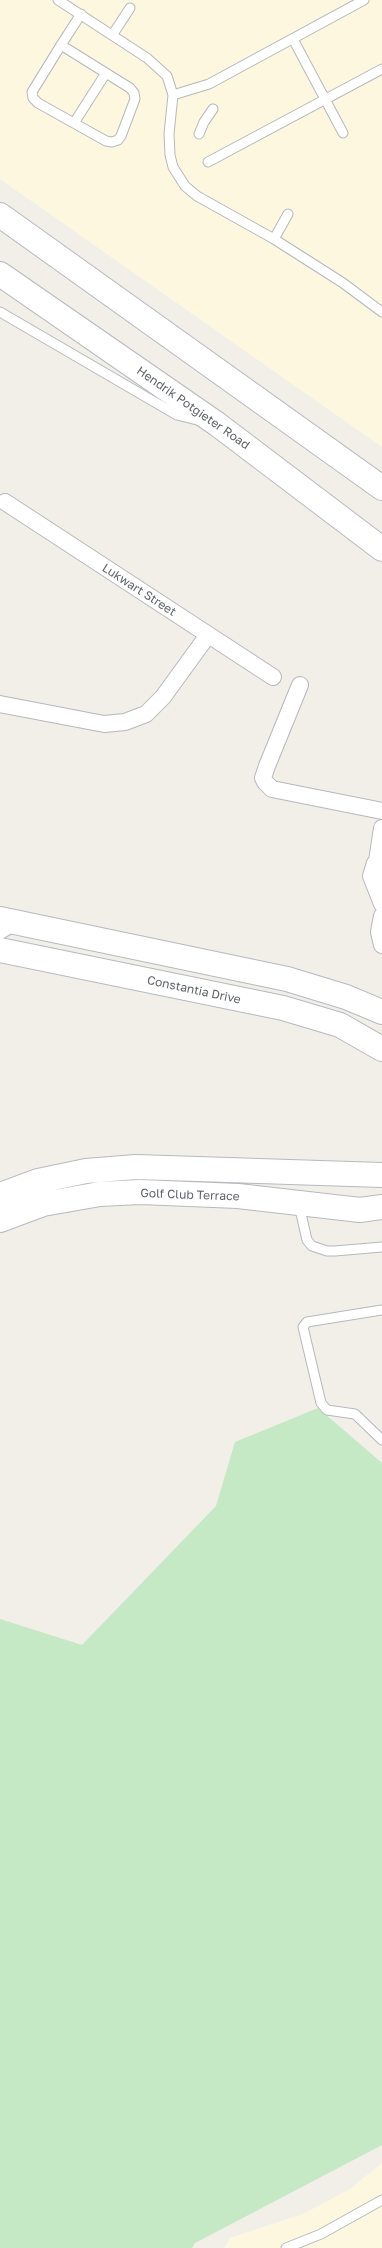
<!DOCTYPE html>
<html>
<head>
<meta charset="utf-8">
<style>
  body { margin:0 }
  canvas { display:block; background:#f1efe8 }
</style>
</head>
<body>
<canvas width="382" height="2248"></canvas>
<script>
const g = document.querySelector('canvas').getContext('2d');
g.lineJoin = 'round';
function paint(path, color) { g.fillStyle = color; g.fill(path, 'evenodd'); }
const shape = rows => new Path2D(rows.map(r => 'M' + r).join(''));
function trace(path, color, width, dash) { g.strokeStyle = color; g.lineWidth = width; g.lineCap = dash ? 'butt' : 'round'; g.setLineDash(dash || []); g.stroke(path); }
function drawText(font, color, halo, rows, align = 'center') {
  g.font = font + ' "Golos Text",sans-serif'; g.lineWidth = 4; g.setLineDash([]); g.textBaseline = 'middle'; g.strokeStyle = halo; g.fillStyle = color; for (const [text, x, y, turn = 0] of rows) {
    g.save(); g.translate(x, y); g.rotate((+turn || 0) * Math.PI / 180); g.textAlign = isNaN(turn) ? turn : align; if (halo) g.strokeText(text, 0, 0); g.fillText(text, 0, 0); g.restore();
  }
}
paint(shape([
  [0,0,382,0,382,447,0,179],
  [382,2163,382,2248,224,2248,230,2238,303,2214,350,2189]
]), '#fef7e0');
paint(shape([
  [318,1408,382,1463,382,2145,195,2243,192,2248,0,2248,0,1619,82,1645,216,1506,235,1442]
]), '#c5e8c5');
const lane = shape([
  [58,0,147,58,167,76,173,95,169,134,170,155,173,167,185,186,197,196,274,239,343,283,382,312],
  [113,34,130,8],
  [293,39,343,133],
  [61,45,130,88,134,93,135,99,121,136,118,140,112,142,106,141,38,103,33,98,32,92,61,45,81,14],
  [173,95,209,84,364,0],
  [74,123,106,73],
  [199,134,204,122,213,109],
  [208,162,382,69],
  [274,239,288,214],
  [0,312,177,415,197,420],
  [0,935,15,926],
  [299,1205,307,1240,312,1246,327,1251,335,1251,382,1247],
  [382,1310,307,1322,303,1327,321,1403,327,1410,355,1414,382,1440],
  [286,2248,321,2234,382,2200]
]);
const street = shape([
  [5,502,273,677],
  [300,685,267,766,263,778,265,782,272,789,382,811],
  [0,704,104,724,125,722,146,714,163,697,208,635],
  [382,828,377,861,382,877],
  [375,863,371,876,382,904],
  [382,916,379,932,382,945]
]);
const secondary = shape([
  [0,215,382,488],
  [0,274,217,424,382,549],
  [0,919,287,979,346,997,382,1012],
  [0,950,283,1008,340,1025,382,1049],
  [0,1195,38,1181,86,1171,136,1167,382,1175],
  [0,1220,43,1204,100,1194,140,1192,238,1196,360,1210,382,1207]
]);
trace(lane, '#b5b8bc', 11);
trace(street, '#b5b8bc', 18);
trace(secondary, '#b6babf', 26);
trace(lane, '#fff', 9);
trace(street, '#fff', 16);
trace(secondary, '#fff', 24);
drawText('12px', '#5f6368', '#fff', [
  ["Hendrik Potgieter Road",193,408,35],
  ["Lukwart Street",139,590,33],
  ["Constantia Drive",194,990,12],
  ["Golf Club Terrace",190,1195,2]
]);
</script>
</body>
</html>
